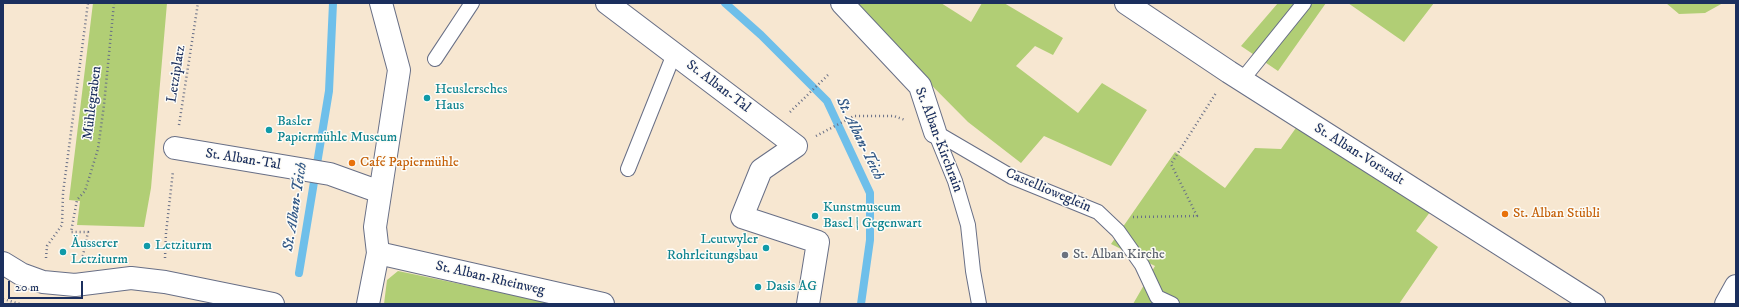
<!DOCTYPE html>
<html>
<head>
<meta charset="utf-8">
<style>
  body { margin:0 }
  #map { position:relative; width:1739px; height:307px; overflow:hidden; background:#f7e7d1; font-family:"IM FELL DW Pica",serif }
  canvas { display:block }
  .frame { position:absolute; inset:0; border:4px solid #1b2f5e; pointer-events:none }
  .scale { position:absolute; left:8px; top:281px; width:75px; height:18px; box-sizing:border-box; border:2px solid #1b2f5e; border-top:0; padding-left:5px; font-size:12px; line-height:14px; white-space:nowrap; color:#1b2f5e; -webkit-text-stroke:3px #fdfcf7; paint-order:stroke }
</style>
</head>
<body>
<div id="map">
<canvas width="1739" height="307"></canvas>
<div class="frame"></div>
<div class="scale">20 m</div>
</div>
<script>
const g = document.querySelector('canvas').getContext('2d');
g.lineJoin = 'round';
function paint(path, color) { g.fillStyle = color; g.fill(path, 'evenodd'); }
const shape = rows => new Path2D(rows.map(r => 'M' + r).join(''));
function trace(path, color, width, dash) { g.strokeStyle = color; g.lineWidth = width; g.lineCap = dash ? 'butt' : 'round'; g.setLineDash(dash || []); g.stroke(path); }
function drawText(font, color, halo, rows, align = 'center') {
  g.font = font + ' "IM FELL DW Pica",serif'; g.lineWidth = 3; g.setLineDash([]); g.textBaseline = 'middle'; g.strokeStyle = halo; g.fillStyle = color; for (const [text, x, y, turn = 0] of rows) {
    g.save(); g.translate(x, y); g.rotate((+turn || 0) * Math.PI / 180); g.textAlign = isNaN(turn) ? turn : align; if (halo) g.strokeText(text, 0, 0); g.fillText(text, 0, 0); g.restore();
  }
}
paint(shape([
  [93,3,167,3,151,188,144,227,77,225,80,201,69,200],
  [850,3,941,3,971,22,982,3,1004,3,1063,38,1053,55,1035,46,1016,66,1078,113,1102,83,1147,110,1111,166,1044,136,1021,163,968,122],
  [1278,3,1326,3,1278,71,1241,46],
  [1348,3,1434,3,1404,42],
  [1666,3,1723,3,1705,13,1679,14],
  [1298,125,1433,208,1416,231,1438,247,1399,304,1133,304,1155,266,1111,244,1175,152,1225,188,1255,148,1281,149],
  [398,271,556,304,384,304,387,280]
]), '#b1ce75');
trace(shape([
  [725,3,761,35,827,101,870,193,870,240,861,304],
  [299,273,329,91,333,3]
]), '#6ebfea', 8);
const lane = shape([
  [435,59,472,3],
  [1242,80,1304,3],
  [935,132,1012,177,1098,212,1118,231,1142,265,1157,297,1172,304],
  [935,132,955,181,968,225,973,271,979,304],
  [628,169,674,54]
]);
const street = shape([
  [607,3,796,146,761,170,742,217,818,242,808,304],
  [842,3,920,86,935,132],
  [1126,3,1229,72,1594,304],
  [175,148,330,174,380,192],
  [378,253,603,304],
  [3,263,21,274,43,282,75,285,131,278,165,282,273,304],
  [368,304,378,253,375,227,399,70,381,3],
  [1726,304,1736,286]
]);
trace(lane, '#686f86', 16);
trace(street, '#686f86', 24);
trace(shape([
  [790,112,829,74],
  [179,125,198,3],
  [816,136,854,116,894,116,905,120],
  [1133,217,1197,216,1171,164,1216,93],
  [46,258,47,246,62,225,63,193,88,3],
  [165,258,166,233,173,171],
  [82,260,88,232,71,232,77,200,85,191,98,149,104,105,114,3],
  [3,299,20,304]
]), '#686f86', 2.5, [1, 3]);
trace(lane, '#fff', 14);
trace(street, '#fff', 22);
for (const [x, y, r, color] of [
  [427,98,4,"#0f9aa8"],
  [269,130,4,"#0f9aa8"],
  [352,163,4,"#e8710a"],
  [1505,214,4,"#e8710a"],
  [815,216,4,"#0f9aa8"],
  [147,246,4,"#0f9aa8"],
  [766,248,4,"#0f9aa8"],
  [63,252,4,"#0f9aa8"],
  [1065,255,4,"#6b7280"],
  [758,287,4,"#0f9aa8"]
]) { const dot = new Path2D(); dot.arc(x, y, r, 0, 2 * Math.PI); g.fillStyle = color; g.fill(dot); trace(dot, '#fdfcf7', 1.5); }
drawText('14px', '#1b2f5e', '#fdfcf7', [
  ["Letziplatz",177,74,-81],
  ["St. Alban-Tal",718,87,37],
  ["Mühlegraben",93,103,-83],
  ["St. Alban-Kirchrain",938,140,69],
  ["St. Alban-Vorstadt",1359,155,32],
  ["St. Alban-Tal",243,160,9],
  ["Castellioweglein",1048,191,23],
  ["St. Alban-Rheinweg",490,279,13]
]);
drawText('14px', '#0d838f', '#fdfcf7', [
  ["Heuslersches",435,90],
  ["Haus",435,106],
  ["Basler",277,122],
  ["Papiermühle Museum",277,138],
  ["Kunstmuseum",823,208],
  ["Basel | Gegenwart",823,224],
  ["Leutwyler",758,240,"right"],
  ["Rohrleitungsbau",758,256,"right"],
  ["Äusserer",71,244],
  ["Letziturm",71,260],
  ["Letziturm",155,246],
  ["Dasis AG",766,287]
], 'left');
drawText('14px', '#c56008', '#fdfcf7', [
  ["Café Papiermühle",360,163],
  ["St. Alban Stübli",1513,214]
], 'left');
drawText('14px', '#5b616d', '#fdfcf7', [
  ["St. Alban Kirche",1073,255]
], 'left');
drawText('italic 15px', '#345a88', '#fdfcf7', [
  ["St. Alban-Teich",859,139,64],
  ["St. Alban-Teich",296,207,-81]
]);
</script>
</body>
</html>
